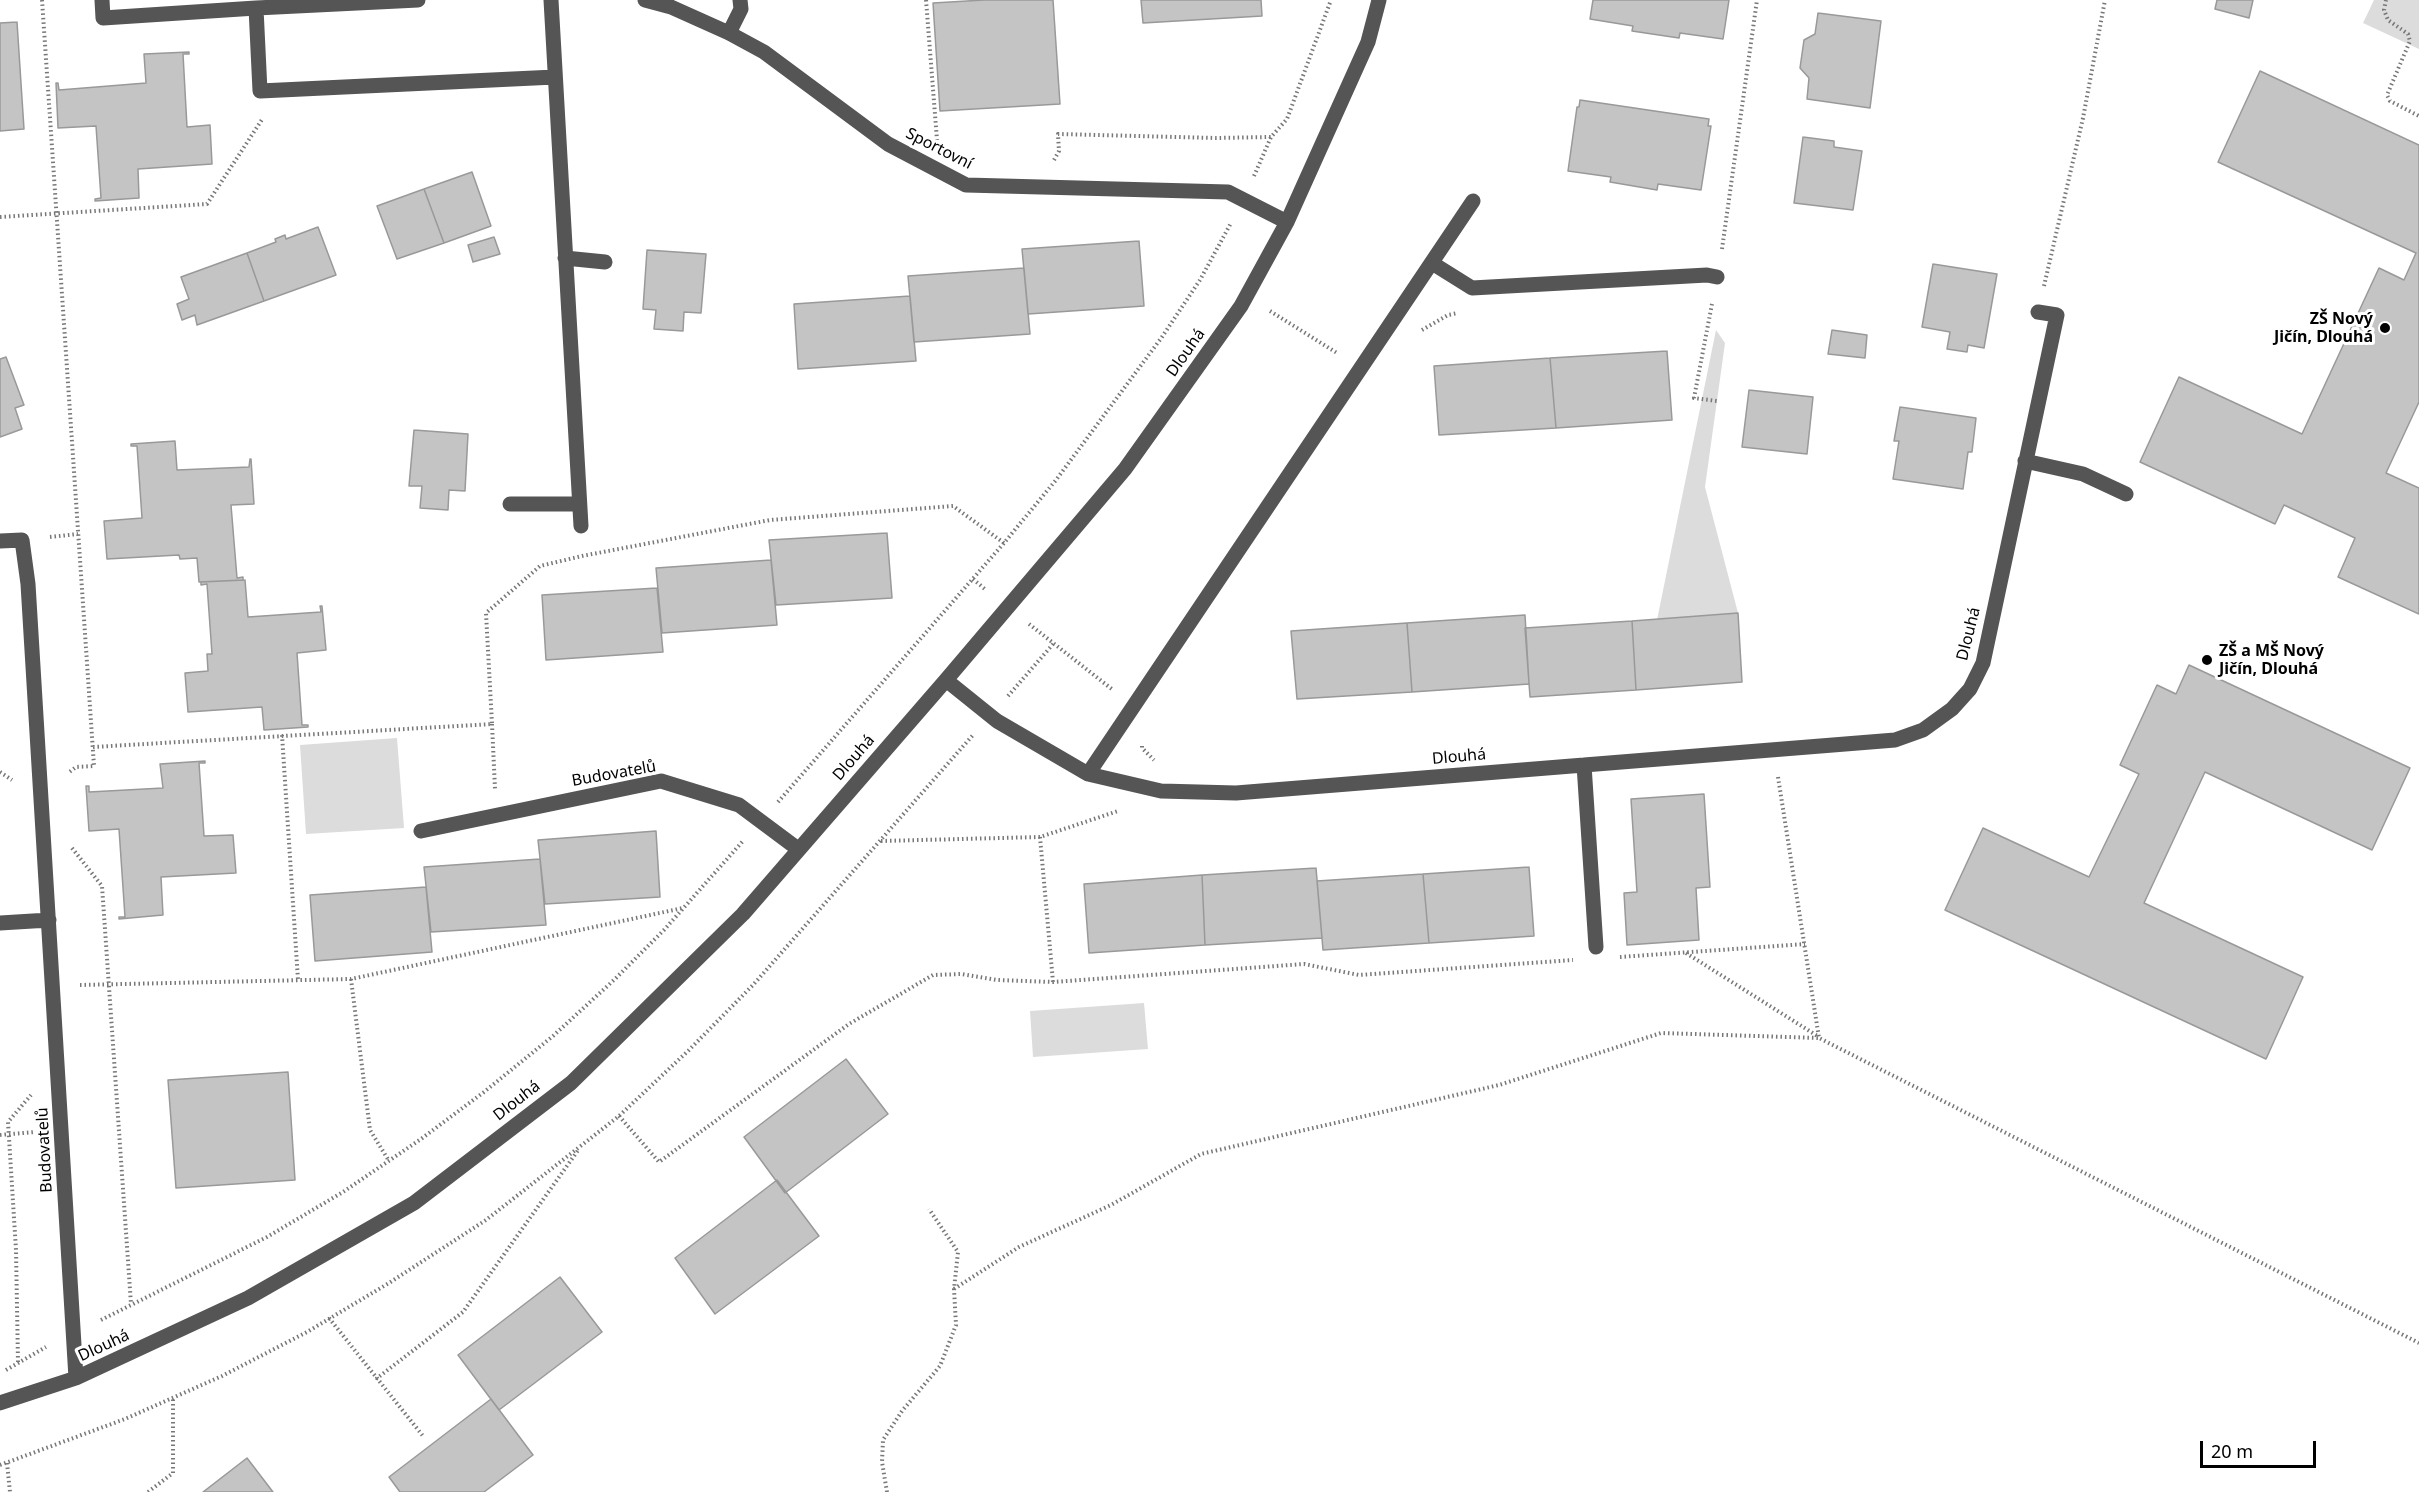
<!DOCTYPE html>
<html>
<head>
<meta charset="utf-8">
<style>
  body { margin:0 }
  #map { position:relative; width:2419px; height:1492px; overflow:hidden; background:#fff; font-family:"Noto Sans",sans-serif }
  canvas { display:block }
  .scale { position:absolute; left:2200px; top:1441px; width:116px; height:27px; box-sizing:border-box; border:3px solid #000; border-top:0; padding-left:8px; font-size:18px; line-height:21px; white-space:nowrap; color:#000; -webkit-text-stroke:4px #fff; paint-order:stroke }
</style>
</head>
<body>
<div id="map">
<canvas width="2419" height="1492"></canvas>
<div class="scale">20 m</div>
</div>
<script>
const g = document.querySelector('canvas').getContext('2d');
g.lineJoin = 'round';
function paint(path, color) { g.fillStyle = color; g.fill(path, 'evenodd'); }
const shape = rows => new Path2D(rows.map(r => 'M' + r).join(''));
function trace(path, color, width, dash) { g.strokeStyle = color; g.lineWidth = width; g.lineCap = dash ? 'butt' : 'round'; g.setLineDash(dash || []); g.stroke(path); }
function drawText(font, color, halo, rows, align = 'center') {
  g.font = font + ' "Noto Sans",sans-serif'; g.lineWidth = 6; g.setLineDash([]); g.textBaseline = 'middle'; g.strokeStyle = halo; g.fillStyle = color; for (const [text, x, y, turn = 0] of rows) {
    g.save(); g.translate(x, y); g.rotate((+turn || 0) * Math.PI / 180); g.textAlign = isNaN(turn) ? turn : align; if (halo) g.strokeText(text, 0, 0); g.fillText(text, 0, 0); g.restore();
  }
}
paint(shape([
  [2374,0,2419,0,2419,49,2363,23],
  [1716,330,1725,343,1705,487,1738,613,1657,620],
  [397,738,404,828,306,834,300,745],
  [1144,1003,1148,1049,1033,1057,1030,1011]
]), '#dcdcdc');
const building = shape([
  [984,0,1053,0,1060,104,940,111,933,3,984,0],
  [1141,0,1261,0,1262,16,1143,23,1141,0],
  [1593,0,1729,0,1723,39,1680,33,1679,38,1632,31,1633,26,1590,19,1593,0],
  [2217,0,2253,0,2249,18,2215,9,2217,0],
  [1818,13,1881,21,1870,108,1807,99,1809,78,1800,68,1804,40,1815,34,1818,13],
  [17,22,24,129,0,131,0,23,17,22],
  [189,52,189,54,183,54,187,127,210,125,212,164,138,169,139,198,95,201,95,199,101,198,96,126,58,128,56,83,58,83,59,90,146,83,144,54,189,52],
  [2260,71,2419,145,2419,402,2386,473,2419,488,2419,614,2338,577,2355,538,2284,505,2275,524,2140,462,2179,377,2302,434,2379,268,2404,280,2416,253,2218,162,2260,71],
  [1580,100,1709,119,1708,126,1711,126,1701,190,1658,184,1657,190,1610,182,1611,177,1568,171,1577,107,1579,107,1580,100],
  [1803,137,1834,141,1834,147,1862,151,1853,210,1794,203,1803,137],
  [472,172,491,226,444,243,424,189,472,172],
  [424,189,444,243,397,259,377,206,424,189],
  [318,227,336,275,264,301,247,253,276,242,275,239,285,235,286,239,318,227],
  [494,237,500,254,473,262,468,245,494,237],
  [1139,241,1144,306,1028,314,1022,249,1139,241],
  [647,250,706,254,701,313,684,312,683,331,654,329,656,310,643,309,647,250],
  [247,253,264,301,197,325,195,315,182,320,177,304,189,299,181,277,247,253],
  [1933,264,1997,274,1984,348,1968,345,1967,352,1947,349,1950,332,1922,327,1933,264],
  [1024,268,1030,334,914,342,908,276,1024,268],
  [910,296,916,361,798,369,794,304,910,296],
  [1832,330,1867,335,1865,358,1828,354,1832,330],
  [1667,351,1672,420,1556,428,1550,358,1667,351],
  [6,357,24,405,15,408,22,429,0,437,0,359,6,357],
  [1550,358,1556,428,1439,435,1434,366,1550,358],
  [1749,390,1813,397,1807,454,1742,447,1749,390],
  [1900,407,1976,418,1972,452,1968,452,1963,489,1893,479,1899,441,1894,441,1900,407],
  [414,430,468,434,465,491,449,490,448,510,420,508,422,486,409,486,414,430],
  [175,441,177,470,249,467,250,459,251,459,254,504,231,505,237,578,243,577,243,580,199,582,197,558,180,559,179,555,107,559,104,521,142,518,137,446,131,446,131,444,175,441],
  [887,533,892,598,776,605,769,540,887,533],
  [771,560,777,625,662,633,656,568,771,560],
  [245,580,248,617,321,612,320,606,322,606,326,650,297,653,302,725,308,725,308,727,264,730,262,707,188,712,185,673,208,671,207,654,212,654,207,584,201,585,201,582,245,580],
  [657,588,663,652,546,660,542,595,657,588],
  [1738,613,1742,682,1636,690,1632,621,1738,613],
  [1525,615,1529,684,1412,692,1407,623,1525,615],
  [1632,621,1636,690,1530,697,1525,628,1632,621],
  [1407,623,1412,692,1297,699,1291,631,1407,623],
  [2189,665,2410,768,2372,850,2205,772,2144,903,2303,977,2266,1059,1945,910,1983,828,2089,877,2139,774,2120,765,2157,685,2176,694,2189,665],
  [205,761,205,763,199,763,204,836,233,835,236,873,161,877,163,915,119,919,119,917,125,917,119,829,89,831,86,786,89,786,89,792,163,788,160,764,205,761],
  [1704,794,1710,887,1696,888,1699,940,1627,945,1624,893,1637,892,1631,799,1704,794],
  [656,831,660,897,545,904,538,840,656,831],
  [540,859,546,925,431,932,424,867,540,859],
  [1529,867,1534,936,1429,943,1423,874,1529,867],
  [1316,868,1322,938,1205,945,1202,875,1316,868],
  [1423,874,1429,943,1323,950,1317,881,1423,874],
  [1202,875,1205,945,1089,953,1084,884,1202,875],
  [426,887,432,952,315,961,310,895,426,887],
  [846,1059,888,1114,785,1193,744,1137,846,1059],
  [288,1072,295,1180,176,1188,168,1080,288,1072],
  [777,1180,819,1236,715,1314,675,1258,777,1180],
  [560,1277,602,1332,499,1410,458,1355,560,1277],
  [491,1399,533,1455,484,1492,400,1492,389,1477,491,1399],
  [247,1458,273,1492,203,1492,247,1458]
]);
paint(building, '#c4c4c4');
trace(building, '#999', 1.5);
trace(shape([
  [42,0,94,766,76,767,68,773],
  [926,0,937,140],
  [2386,0,2384,10,2388,20,2408,34,2410,41,2387,95,2390,101,2419,116],
  [1054,160,1059,151,1058,134,1216,138,1271,137],
  [1254,176,1271,137,1287,119,1331,0],
  [0,217,207,204,263,118],
  [1722,249,1757,0],
  [2044,286,2083,118,2105,0],
  [1712,304,1694,398,1717,401],
  [1270,311,1337,353],
  [1422,330,1448,315,1458,313],
  [50,537,78,534],
  [973,579,986,590],
  [1029,624,1113,690],
  [1008,696,1054,643],
  [492,724,495,789],
  [282,735,298,980],
  [1142,746,1142,748,1154,760],
  [93,747,492,724,486,613,540,566,582,556,770,520,953,506,1004,543],
  [0,772,12,780],
  [1778,777,1819,1038,2419,1343],
  [778,802,1004,543,1056,480,1162,337,1200,280,1231,223],
  [1040,837,1053,982],
  [881,841,1040,837,1118,811],
  [72,848,102,886,131,1304],
  [1686,953,1819,1037],
  [1620,957,1805,944],
  [351,979,370,1130,389,1161],
  [80,985,351,979,683,908],
  [619,1116,659,1162,849,1024,933,975,962,974,997,980,1053,982,1304,964,1359,975,1573,960],
  [0,1135,35,1132],
  [954,1289,1019,1247,1111,1205,1201,1154,1499,1085,1661,1033,1819,1038],
  [329,1318,423,1436],
  [101,1320,267,1237,343,1192,421,1139,484,1092,553,1036,614,980,664,930,743,841],
  [18,1362,16,1250,8,1122,31,1095],
  [6,1370,46,1347],
  [376,1379,463,1312,579,1149],
  [7,1463,10,1492],
  [0,1465,125,1419,222,1376,307,1332,389,1283,486,1220,619,1116,689,1050,753,985,973,735],
  [148,1492,173,1473,173,1397],
  [887,1492,882,1462,883,1440,902,1411,940,1366,956,1325,954,1289,958,1252,929,1209]
]), '#777', 4, [1.5, 3]);
trace(shape([
  [102,0,103,18,256,8,418,0],
  [551,0,581,526],
  [645,0,671,7,729,33,764,52,888,144,966,185,1228,192,1287,222],
  [256,8,260,91,555,77],
  [729,33,741,9,740,0],
  [565,258,605,262],
  [1432,263,1472,288,1707,275,1717,277],
  [2025,461,2083,474,2126,494],
  [510,504,579,504],
  [0,541,22,540,28,584,76,1378],
  [946,680,997,721,1088,774,1161,791,1236,793,1895,740,1923,730,1952,709,1970,689,1983,663,2057,315,2038,312],
  [1584,765,1596,947],
  [1088,774,1473,201],
  [421,831,661,781,739,805,798,849],
  [0,923,49,920],
  [0,1403,76,1378,248,1298,414,1203,571,1083,743,914,946,680,1125,469,1241,306,1287,222,1368,42,1379,0]
]), '#555', 15);
for (const [x, y, r, color] of [
  [2385,328,6,"#000"],
  [2207,660,6,"#000"]
]) { const dot = new Path2D(); dot.arc(x, y, r, 0, 2 * Math.PI); g.fillStyle = color; g.fill(dot); trace(dot, '#fff', 2); }
drawText('16px', '#000', '#fff', [
  ["Sportovní",939,149,27],
  ["Dlouhá",1186,353,-55],
  ["Dlouhá",1969,634,-76],
  ["Dlouhá",1459,757,-5],
  ["Dlouhá",854,758,-49],
  ["Budovatelů",614,774,-10],
  ["Dlouhá",517,1101,-38],
  ["Budovatelů",45,1150,-93],
  ["Dlouhá",104,1346,-25]
]);
drawText('bold 16px', '#000', '#fff', [
  ["ZŠ Nový",2373,319],
  ["Jičín, Dlouhá",2373,337],
  ["ZŠ a MŠ Nový",2219,651,"left"],
  ["Jičín, Dlouhá",2219,669,"left"]
], 'right');
</script>
</body>
</html>
